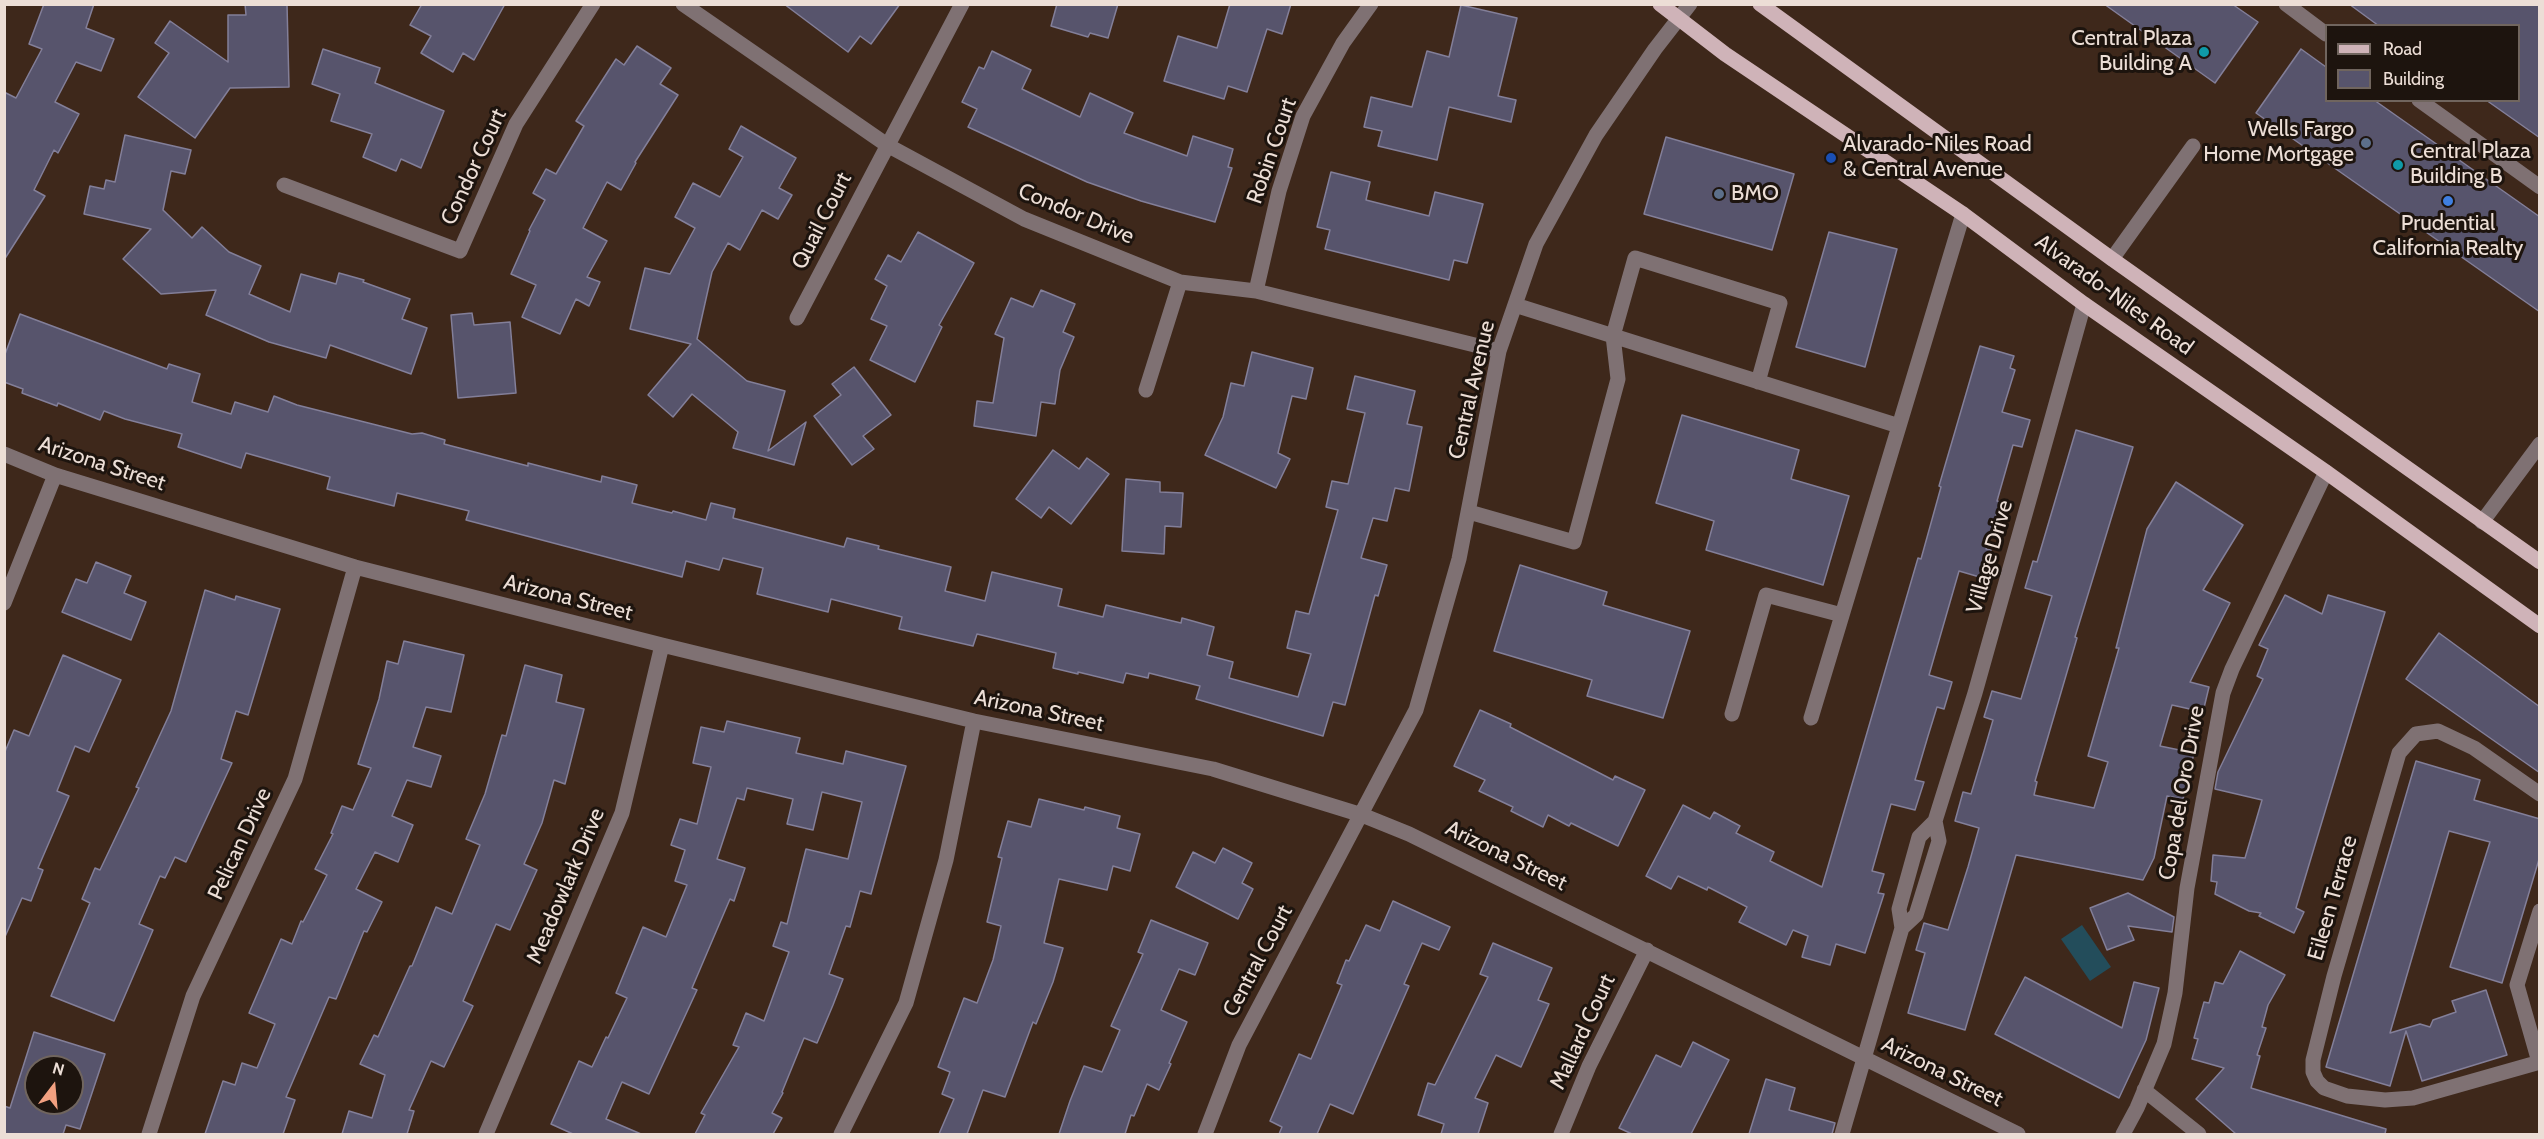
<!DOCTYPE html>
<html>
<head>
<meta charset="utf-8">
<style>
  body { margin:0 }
  #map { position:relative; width:2544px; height:1139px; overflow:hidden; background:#3e281b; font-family:Cabin,sans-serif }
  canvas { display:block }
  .frame { position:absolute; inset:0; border:6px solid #ecded6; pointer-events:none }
  .legend { position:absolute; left:2325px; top:24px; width:195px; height:78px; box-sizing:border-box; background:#1d140e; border:2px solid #70655e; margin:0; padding:8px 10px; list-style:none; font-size:18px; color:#ecded6 }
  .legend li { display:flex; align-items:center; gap:12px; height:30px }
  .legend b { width:30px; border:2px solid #70655e }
  .north { position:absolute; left:24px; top:1055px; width:60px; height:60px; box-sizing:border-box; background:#1d140e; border:2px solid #70655e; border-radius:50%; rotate:16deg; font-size:16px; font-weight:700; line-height:24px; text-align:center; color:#ecded6 }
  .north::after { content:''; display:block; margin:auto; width:21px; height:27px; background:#f2a080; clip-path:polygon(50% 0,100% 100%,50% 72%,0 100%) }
</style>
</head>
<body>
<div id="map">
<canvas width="2544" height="1139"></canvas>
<div class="frame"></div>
<ul class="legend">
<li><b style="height:8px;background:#cfb3b8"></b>Road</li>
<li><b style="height:16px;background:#57546c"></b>Building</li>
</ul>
<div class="north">N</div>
</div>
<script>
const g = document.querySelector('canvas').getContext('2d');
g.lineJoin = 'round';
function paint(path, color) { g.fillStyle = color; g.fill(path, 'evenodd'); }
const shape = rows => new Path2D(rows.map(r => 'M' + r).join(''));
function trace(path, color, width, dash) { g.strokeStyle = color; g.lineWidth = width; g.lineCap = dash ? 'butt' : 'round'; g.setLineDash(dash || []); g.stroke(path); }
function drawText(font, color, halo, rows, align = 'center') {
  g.font = font + ' Cabin,sans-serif'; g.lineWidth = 6; g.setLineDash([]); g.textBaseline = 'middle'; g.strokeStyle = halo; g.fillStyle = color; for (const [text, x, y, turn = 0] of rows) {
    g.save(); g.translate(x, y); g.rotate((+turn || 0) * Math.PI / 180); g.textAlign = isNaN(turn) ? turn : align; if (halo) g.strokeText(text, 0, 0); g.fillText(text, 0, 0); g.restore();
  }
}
paint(shape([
  [2082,925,2111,967,2090,981,2061,939]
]), '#234d5b');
const building = shape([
  [44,4,94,4,86,28,114,39,101,71,76,62,55,102,79,114,58,153,54,150,34,190,45,196,4,260,4,92,16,98,42,49,29,44,44,4],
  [245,4,287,4,289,87,230,88,195,138,138,97,169,53,155,43,170,21,228,62,228,15,246,15,245,4],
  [422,4,505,4,474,60,463,53,453,72,421,53,431,36,410,25,422,4],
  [784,4,900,4,871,44,860,36,848,52,784,4],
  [1057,4,1118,4,1108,38,1090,33,1088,37,1051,26,1057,4],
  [1230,4,1291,4,1282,34,1267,29,1247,92,1228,86,1224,99,1164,81,1178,36,1217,48,1230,4],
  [2104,4,2232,4,2258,22,2215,83,2104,4],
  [2349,4,2540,4,2540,138,2486,100,2518,100,2518,26,2379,26,2349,4],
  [1461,5,1517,18,1498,96,1516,100,1511,122,1449,107,1437,160,1378,146,1382,131,1364,127,1371,97,1412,107,1427,51,1449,57,1461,5],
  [637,46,671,68,660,84,678,95,635,162,636,163,621,190,607,182,583,228,607,241,587,277,600,282,589,306,576,299,560,334,522,317,536,285,511,274,530,231,529,230,545,200,533,193,546,169,556,174,584,126,576,121,616,59,624,65,637,46],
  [323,49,380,68,375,83,444,111,421,168,401,159,396,171,363,157,372,134,331,121,340,94,312,84,323,49],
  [2301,49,2326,67,2326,100,2374,100,2540,217,2540,312,2256,113,2301,49],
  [992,51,1031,70,1022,89,1080,117,1090,93,1133,113,1124,133,1187,156,1193,136,1233,149,1228,167,1232,168,1215,222,1141,201,1087,182,968,127,977,109,962,102,979,67,984,69,992,51],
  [741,126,796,158,779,188,792,195,778,219,762,210,740,250,728,243,712,272,697,339,747,381,785,391,768,451,806,422,794,465,733,448,738,432,692,394,673,417,648,395,691,344,630,329,645,268,670,274,695,228,675,217,693,183,720,197,743,157,729,149,741,126],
  [125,135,191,150,185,174,171,171,163,210,192,238,202,227,229,252,261,266,249,294,290,312,301,274,336,284,339,273,364,280,363,282,410,299,402,319,427,328,411,374,330,345,326,358,269,342,206,315,216,290,161,294,123,259,151,229,84,214,90,186,104,189,106,180,115,182,125,135],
  [1666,137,1794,174,1772,250,1644,214,1666,137],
  [1331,172,1370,182,1366,200,1429,216,1435,192,1483,204,1467,263,1454,260,1449,280,1325,249,1330,230,1317,227,1331,172],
  [918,232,974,263,939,325,942,327,915,382,870,360,887,326,871,319,887,286,875,279,888,255,901,262,918,232],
  [1829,232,1897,249,1865,367,1796,347,1829,232],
  [1041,290,1075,304,1063,332,1074,337,1060,370,1055,404,1041,402,1036,436,974,426,977,401,993,403,1004,338,995,334,1011,298,1033,307,1041,290],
  [472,313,474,325,510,322,516,393,458,398,451,315,472,313],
  [20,314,167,369,169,364,200,374,192,402,231,414,235,402,268,412,274,396,297,405,412,434,422,433,445,440,444,444,528,466,528,463,601,482,602,476,637,485,632,503,672,513,673,511,706,520,711,503,735,509,733,518,844,547,847,538,879,546,878,549,951,567,945,591,985,601,992,572,1062,589,1058,606,1103,617,1106,605,1181,623,1182,618,1214,627,1207,655,1233,662,1229,678,1298,697,1311,654,1287,648,1296,611,1309,614,1338,510,1326,507,1332,481,1348,484,1365,413,1347,409,1355,376,1415,391,1407,424,1422,427,1409,491,1395,488,1387,521,1373,518,1361,558,1387,565,1378,596,1375,595,1345,705,1333,702,1323,736,1196,699,1200,686,1149,673,1148,678,1126,673,1123,683,1078,672,1078,674,1053,668,1056,653,977,634,973,646,899,629,902,617,831,599,828,612,757,594,763,568,723,558,719,570,686,561,682,577,466,520,469,511,397,493,394,506,327,489,330,477,246,453,241,468,178,447,182,434,125,419,104,411,100,420,58,403,57,406,22,393,23,389,4,382,4,357,20,314],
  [1980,346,2014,356,2010,368,2015,370,2002,412,2030,420,2022,447,2013,445,1997,501,2000,502,1986,549,1991,550,1983,578,1959,571,1929,675,1952,682,1944,709,1937,707,1928,736,1915,780,1924,782,1915,810,1891,804,1872,871,1884,874,1878,893,1884,894,1865,953,1836,944,1830,965,1802,957,1808,936,1793,930,1786,945,1739,922,1747,907,1708,887,1707,890,1678,876,1671,889,1646,876,1683,805,1710,819,1714,812,1740,826,1736,833,1774,852,1770,861,1822,887,1918,558,1921,559,1941,487,1939,486,1980,346],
  [1252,352,1313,368,1306,399,1292,396,1278,453,1290,459,1276,488,1205,455,1223,417,1231,383,1244,386,1252,352],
  [854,367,891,415,863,436,874,449,852,465,814,416,841,395,832,384,854,367],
  [1682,415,1799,450,1791,479,1849,496,1823,585,1706,550,1714,521,1656,503,1682,415],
  [2076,430,2133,447,2075,637,2077,638,2035,781,2037,782,2034,795,2094,808,2108,762,2088,756,2119,648,2116,648,2147,529,2176,482,2243,525,2203,590,2230,603,2190,682,2209,687,2203,712,2172,705,2160,746,2194,753,2183,799,2167,796,2154,858,2143,880,2016,855,1965,1030,1908,1013,1925,953,1916,950,1924,923,1948,930,1968,867,1979,828,1955,821,1963,792,1971,794,1984,751,1993,720,1984,717,1992,691,2021,699,2052,596,2025,588,2033,561,2037,562,2076,430],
  [1053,450,1079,469,1087,458,1109,474,1071,524,1049,507,1041,518,1016,499,1053,450],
  [1126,479,1160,482,1160,492,1183,493,1181,527,1165,526,1164,554,1122,551,1126,479],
  [96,562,131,576,124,593,146,602,131,640,62,612,76,579,87,583,96,562],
  [1520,565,1607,592,1603,605,1690,631,1663,718,1587,696,1592,680,1494,651,1520,565],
  [205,590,235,600,236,596,280,609,248,715,236,711,221,759,232,763,186,862,175,857,165,878,160,876,139,924,153,930,114,1021,51,996,90,903,82,899,95,868,100,870,139,788,136,787,171,711,205,590],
  [2285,595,2322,614,2328,595,2385,612,2296,908,2304,912,2294,933,2259,916,2261,913,2249,911,2215,894,2217,882,2211,881,2213,855,2245,858,2262,800,2215,789,2218,772,2263,679,2257,676,2268,649,2259,645,2285,595],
  [2439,633,2540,707,2540,773,2406,679,2439,633],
  [404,641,464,655,451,712,426,707,413,747,441,756,431,787,407,780,392,816,413,825,398,862,375,852,356,889,382,902,367,932,364,931,336,999,329,997,286,1097,295,1100,283,1134,205,1134,223,1081,235,1085,242,1063,257,1068,275,1024,249,1013,281,939,292,944,301,921,303,922,327,875,315,869,333,834,331,833,342,806,353,810,371,768,358,764,379,699,387,661,398,664,404,641],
  [63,655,121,680,89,752,75,746,57,791,69,796,38,868,43,870,31,901,22,898,4,939,4,754,14,730,29,736,63,655],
  [525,665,562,675,556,702,584,709,565,784,554,780,542,823,524,864,537,870,510,930,496,924,463,1001,473,1006,444,1067,431,1061,409,1110,414,1111,407,1134,342,1134,349,1111,372,1118,385,1075,360,1064,374,1035,378,1037,410,966,412,966,436,907,452,914,480,845,466,839,485,794,502,735,506,736,525,665],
  [1480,710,1511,724,1510,727,1613,780,1615,776,1645,790,1618,846,1571,823,1569,826,1548,815,1543,827,1511,811,1513,807,1479,791,1485,780,1454,766,1480,710],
  [727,721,800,738,796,753,843,764,846,751,906,766,871,894,860,891,850,927,846,926,829,974,843,979,833,1005,817,1043,804,1038,782,1092,783,1093,772,1113,782,1118,773,1134,695,1134,705,1115,701,1113,739,1047,733,1045,746,1013,764,1021,789,952,773,946,781,922,787,924,806,849,848,859,862,802,822,792,813,830,787,824,793,799,747,788,744,800,737,798,717,859,745,868,734,901,730,899,692,988,697,990,649,1094,622,1082,606,1119,641,1134,573,1134,551,1124,579,1061,592,1067,606,1037,608,1038,627,998,616,993,643,927,666,937,687,885,675,881,685,850,671,845,680,819,697,824,711,767,693,763,701,727,724,732,727,721],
  [2416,761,2480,780,2474,800,2540,819,2540,856,2502,983,2450,967,2490,842,2449,831,2390,1033,2420,1024,2430,1027,2433,1020,2456,1012,2452,1001,2486,990,2507,1055,2422,1081,2406,1031,2390,1086,2326,1067,2416,761],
  [1039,799,1084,810,1085,807,1120,816,1117,828,1140,834,1130,871,1113,866,1107,890,1059,879,1044,943,1063,948,1053,982,1036,1024,1033,1022,1005,1097,983,1090,967,1134,939,1134,954,1099,942,1094,950,1072,938,1067,964,998,977,1003,993,960,1001,926,987,922,1002,858,998,857,1008,821,1031,827,1039,799],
  [1223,848,1252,863,1242,883,1253,889,1238,919,1176,887,1193,852,1215,863,1223,848],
  [2128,893,2174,917,2172,932,2128,926,2134,940,2107,950,2090,908,2128,893],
  [1393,901,1450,927,1439,950,1422,943,1404,984,1409,986,1353,1114,1330,1104,1317,1134,1279,1134,1282,1127,1270,1121,1299,1054,1311,1059,1342,985,1337,983,1346,960,1349,961,1366,925,1380,931,1393,901],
  [1151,920,1208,943,1195,975,1179,969,1161,1010,1187,1022,1169,1063,1171,1064,1159,1090,1147,1084,1134,1116,1131,1115,1125,1134,1059,1134,1070,1101,1084,1066,1102,1072,1120,1030,1111,1026,1143,954,1138,952,1151,920],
  [1493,943,1552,968,1538,1000,1549,1004,1521,1067,1496,1055,1475,1098,1488,1103,1478,1134,1441,1134,1444,1124,1418,1115,1428,1083,1435,1085,1488,977,1480,974,1493,943],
  [2240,951,2285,975,2268,1005,2262,1027,2266,1028,2257,1055,2260,1056,2251,1088,2386,1129,2385,1134,2236,1134,2196,1099,2224,1068,2192,1059,2198,1039,2194,1038,2204,1002,2209,1003,2215,982,2223,984,2240,951],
  [2025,977,2122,1028,2134,982,2159,988,2146,1040,2119,1098,1995,1034,2025,977],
  [34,1032,105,1054,80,1129,66,1125,63,1134,4,1134,4,1106,10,1108,34,1032],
  [36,1067,72,1067,72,1103,36,1103,36,1067],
  [1693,1042,1729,1060,1691,1134,1632,1134,1619,1128,1656,1055,1681,1067,1693,1042],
  [1766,1079,1795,1088,1789,1110,1835,1123,1832,1134,1749,1134,1766,1079]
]);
paint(building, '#57546c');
trace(building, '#837f99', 1.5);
trace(shape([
  [683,4,887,145,1024,219,1180,282,1256,291,1499,351],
  [2286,4,2326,34],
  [2419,100,2540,187],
  [284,185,460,251,516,124,593,4],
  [2112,259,2193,146],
  [1256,291,1279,191,1303,116,1343,43,1371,4],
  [1515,305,1899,426],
  [797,318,962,4],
  [1146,390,1180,282],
  [4,454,55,475,355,567,662,645,974,721,1213,769,1362,815,1409,834,2018,1134],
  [1469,512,1574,542,1618,379,1613,336,1635,258,1780,303,1758,382],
  [2482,522,2540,444],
  [4,603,55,475],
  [1732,714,1766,595,1842,615],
  [1811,718,1963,214],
  [2540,794,2474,748,2438,731,2416,734,2399,753,2334,976,2313,1060,2313,1072,2317,1081,2324,1088,2347,1096,2385,1100,2413,1098,2540,1062],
  [1902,928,1916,915,1939,841,1935,821],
  [2539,1062,2517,985,2540,911],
  [2144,1090,2199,1134],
  [149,1134,193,996,295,779,355,567],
  [486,1134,622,813,662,645],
  [841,1134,906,1003,946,860,974,721],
  [1205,1134,1239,1045,1416,710,1459,559,1499,351,1536,244,1596,135,1655,49,1690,4],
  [1561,1134,1589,1066,1647,950],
  [1842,1134,1902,928,1899,909,1919,837,1935,821,1975,693,2084,304],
  [2123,1134,2137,1108,2164,1044,2175,993,2187,888,2223,693,2232,669,2326,472]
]), '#7f7173', 15);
trace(shape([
  [1660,4,1725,54,1963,214,2084,304,2326,472,2540,626],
  [1760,4,2112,259,2540,562]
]), '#cfb3b8', 15);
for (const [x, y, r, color] of [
  [2204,52,6,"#0f9aa8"],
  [2366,143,6,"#5c6f8a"],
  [1831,158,6,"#1a4fb4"],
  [2398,165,6,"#0f9aa8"],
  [1719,194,6,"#5c6f8a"],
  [2448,201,6,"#3f7fe0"]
]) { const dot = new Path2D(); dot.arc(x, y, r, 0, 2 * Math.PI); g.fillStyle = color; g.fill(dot); trace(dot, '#1d140e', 2); }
drawText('22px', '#ecded6', '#1d140e', [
  ["Central Plaza",2192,39,"right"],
  ["Building A",2192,64,"right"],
  ["Wells Fargo",2354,130,"right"],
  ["Home Mortgage",2354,155,"right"],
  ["Alvarado-Niles Road",1843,145],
  ["& Central Avenue",1843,170],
  ["Central Plaza",2410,152],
  ["Building B",2410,177],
  ["BMO",1731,194],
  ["Prudential",2448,224,"center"],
  ["California Realty",2448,249,"center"]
], 'left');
drawText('22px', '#ecded6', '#1d140e', [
  ["Robin Court",1272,151,-71],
  ["Condor Court",474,167,-65],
  ["Condor Drive",1076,214,23],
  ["Quail Court",822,221,-63],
  ["Alvarado-Niles Road",2114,295,36],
  ["Central Avenue",1472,390,-77],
  ["Arizona Street",102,464,18],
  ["Village Drive",1990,557,-74],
  ["Arizona Street",568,598,14],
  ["Arizona Street",1039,711,12],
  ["Copa del Oro Drive",2182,793,-80],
  ["Pelican Drive",240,844,-65],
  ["Arizona Street",1506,856,26],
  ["Meadowlark Drive",566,886,-67],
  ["Eileen Terrace",2333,898,-74],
  ["Central Court",1258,961,-62],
  ["Mallard Court",1583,1032,-65],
  ["Arizona Street",1942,1072,26]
]);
</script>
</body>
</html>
